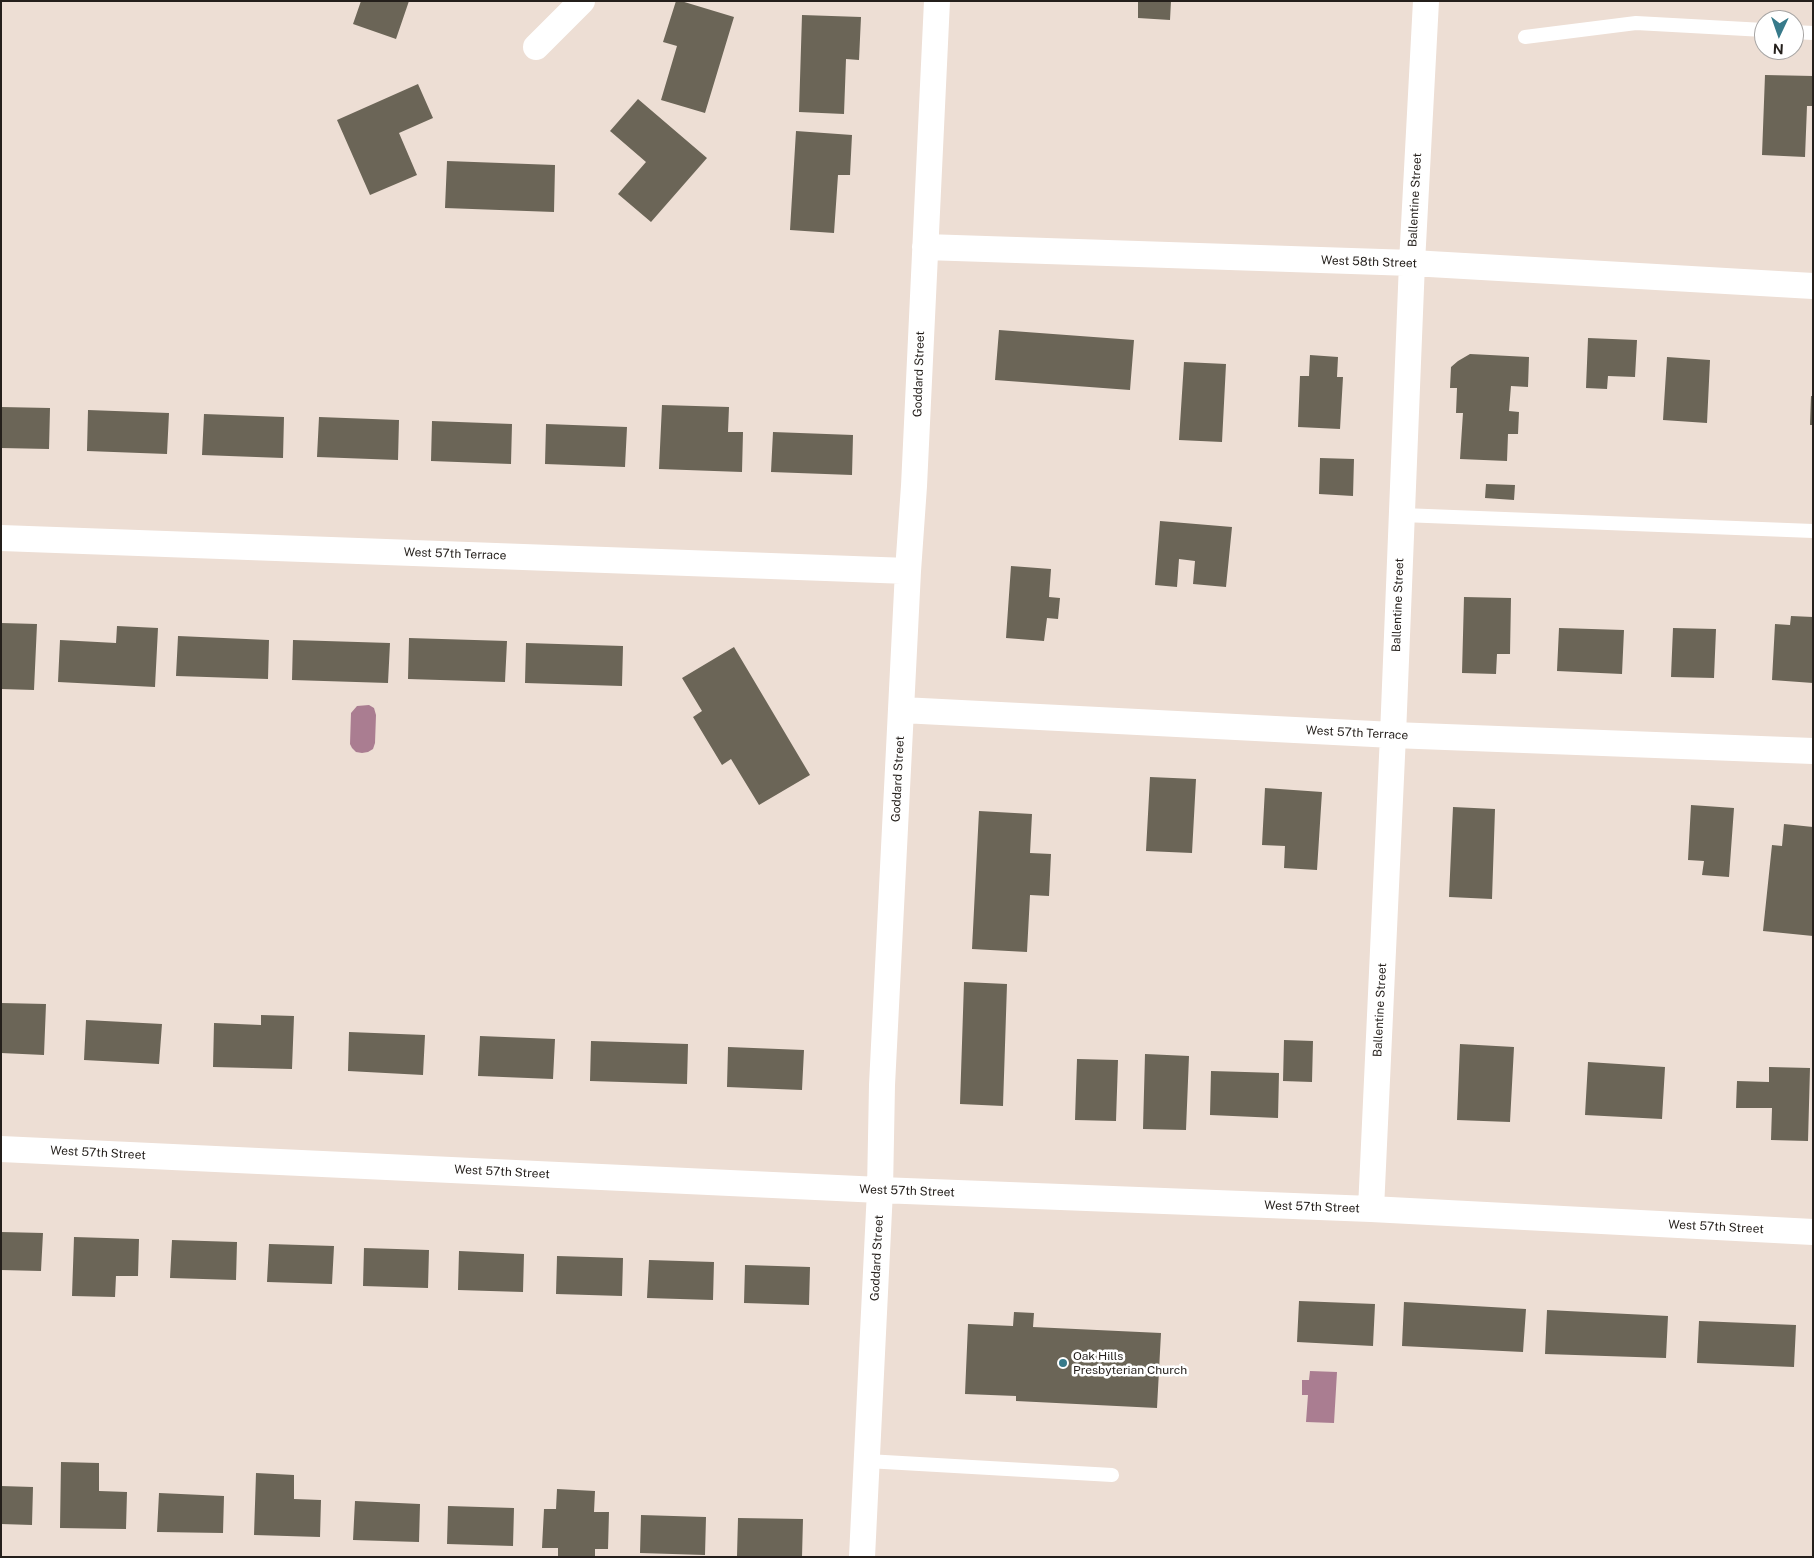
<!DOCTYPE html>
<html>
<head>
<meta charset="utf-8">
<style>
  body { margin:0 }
  #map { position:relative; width:1814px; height:1558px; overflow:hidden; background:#edded4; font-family:"Public Sans",sans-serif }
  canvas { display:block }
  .frame { position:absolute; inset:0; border:2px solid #241f1b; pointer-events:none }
  .north { position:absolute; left:1754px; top:10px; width:50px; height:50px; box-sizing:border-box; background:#fff; border:1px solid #a7a5a4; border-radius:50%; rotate:183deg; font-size:14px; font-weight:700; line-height:20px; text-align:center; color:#241f1b }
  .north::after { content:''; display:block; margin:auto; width:18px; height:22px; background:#377a8a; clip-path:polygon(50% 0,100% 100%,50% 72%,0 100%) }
</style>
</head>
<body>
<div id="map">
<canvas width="1814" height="1558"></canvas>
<div class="frame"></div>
<div class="north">N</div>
</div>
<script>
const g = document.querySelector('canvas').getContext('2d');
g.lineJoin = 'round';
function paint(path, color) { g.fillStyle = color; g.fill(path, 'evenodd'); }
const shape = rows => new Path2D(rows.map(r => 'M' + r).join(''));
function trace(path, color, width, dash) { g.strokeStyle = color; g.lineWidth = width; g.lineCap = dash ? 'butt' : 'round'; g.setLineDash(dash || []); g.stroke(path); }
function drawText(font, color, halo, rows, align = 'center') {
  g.font = font + ' "Public Sans",sans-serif'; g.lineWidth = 5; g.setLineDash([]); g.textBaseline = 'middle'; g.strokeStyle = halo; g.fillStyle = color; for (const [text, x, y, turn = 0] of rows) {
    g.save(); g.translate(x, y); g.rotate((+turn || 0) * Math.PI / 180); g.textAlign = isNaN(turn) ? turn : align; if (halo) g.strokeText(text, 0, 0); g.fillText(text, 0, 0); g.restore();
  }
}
paint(shape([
  [369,705,374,708,376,715,375,743,373,749,368,752,362,753,356,752,352,748,350,744,351,713,357,706],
  [1310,1371,1337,1372,1334,1423,1306,1422,1308,1395,1302,1395,1302,1380,1309,1380]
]), '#aa7d91');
paint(shape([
  [361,1,409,1,396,39,353,24],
  [676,1,681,1,734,17,705,113,661,100,677,46,663,42],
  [1138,1,1171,1,1170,20,1138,18],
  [802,15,861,17,859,60,846,59,844,114,799,112],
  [1765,75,1813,76,1813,106,1807,106,1805,157,1762,155],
  [418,84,433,118,399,133,417,175,370,195,337,120],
  [638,99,707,158,651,222,618,194,646,162,610,131],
  [796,131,852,135,850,175,838,175,834,233,790,230],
  [447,161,555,165,554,212,445,208],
  [999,330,1134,340,1130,390,995,380],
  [1588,338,1637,340,1635,377,1608,376,1607,389,1586,388],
  [1470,354,1529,357,1528,387,1511,386,1509,411,1519,412,1518,434,1508,434,1507,461,1460,459,1463,413,1456,413,1457,388,1450,388,1451,367,1458,361],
  [1310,355,1338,357,1337,377,1343,377,1340,429,1298,427,1300,376,1309,376],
  [1667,357,1710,360,1707,423,1663,420],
  [1184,362,1226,364,1222,442,1179,440],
  [1811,396,1813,396,1813,425,1810,425],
  [662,405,729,407,728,432,743,432,742,472,659,469],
  [1,407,50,408,49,449,1,448],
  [88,410,169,413,167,454,87,451],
  [204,414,284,417,283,458,202,455],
  [319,417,399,420,398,460,317,457],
  [432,421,512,424,511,464,431,461],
  [546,424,627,427,625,467,545,464],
  [773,432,853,435,852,475,771,472],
  [1320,458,1354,459,1353,496,1319,494],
  [1486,484,1515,485,1514,500,1485,498],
  [1160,521,1232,527,1226,587,1193,584,1195,561,1179,559,1177,587,1155,585],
  [1011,566,1051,569,1049,597,1060,598,1058,619,1047,618,1044,641,1006,638],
  [1464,597,1511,598,1510,654,1497,654,1496,674,1462,673],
  [1791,616,1813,617,1813,683,1772,680,1775,624,1790,625],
  [1,623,37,624,34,690,1,689],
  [117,626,158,628,155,687,58,682,60,640,116,643],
  [1559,628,1624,630,1622,674,1557,671],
  [1673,628,1716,629,1714,678,1671,677],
  [178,636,269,640,268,679,176,676],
  [409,638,507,641,505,682,408,679],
  [293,640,390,643,388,683,292,680],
  [526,643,623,646,622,686,525,683],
  [734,647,810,775,759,805,731,759,722,765,693,717,702,711,682,678],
  [1150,777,1196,779,1192,853,1146,851],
  [1265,788,1322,792,1317,870,1284,868,1285,846,1262,845],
  [1691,805,1734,808,1729,877,1702,875,1704,861,1688,860],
  [1453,807,1495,809,1492,899,1449,897],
  [979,811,1032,814,1030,853,1051,854,1049,896,1030,895,1027,952,972,949],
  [1784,824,1813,827,1813,936,1763,931,1772,845,1782,846],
  [964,982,1007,984,1003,1106,960,1104],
  [1,1003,46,1004,44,1055,1,1053],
  [261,1015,294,1016,292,1069,213,1067,214,1023,261,1025],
  [86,1020,162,1024,159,1064,84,1060],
  [349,1032,425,1035,423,1075,348,1071],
  [480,1036,555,1039,553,1079,478,1076],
  [1284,1040,1313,1041,1312,1082,1283,1081],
  [591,1041,688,1044,687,1084,590,1081],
  [1460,1044,1514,1047,1510,1122,1457,1120],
  [728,1047,804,1050,802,1090,727,1087],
  [1145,1054,1189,1056,1186,1130,1143,1129],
  [1077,1059,1118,1060,1116,1121,1075,1120],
  [1588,1062,1665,1067,1662,1119,1585,1115],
  [1769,1067,1810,1068,1808,1141,1771,1140,1772,1108,1736,1108,1737,1081,1769,1082],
  [1211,1071,1279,1073,1278,1118,1210,1115],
  [1,1232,43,1233,41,1271,1,1270],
  [74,1237,139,1239,138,1276,116,1276,115,1297,72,1296],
  [172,1240,237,1242,236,1280,170,1278],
  [269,1244,334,1246,332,1284,267,1282],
  [364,1248,429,1250,428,1288,363,1286],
  [459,1251,524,1254,523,1292,458,1290],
  [557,1256,623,1258,622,1296,556,1294],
  [649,1260,714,1262,713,1300,647,1298],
  [745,1265,810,1267,809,1305,744,1303],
  [1299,1301,1375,1304,1373,1346,1297,1342],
  [1404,1302,1526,1309,1523,1352,1402,1346],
  [1547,1310,1668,1316,1666,1358,1545,1354],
  [1014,1312,1034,1313,1033,1327,1161,1333,1157,1408,1016,1401,1016,1396,965,1394,968,1324,1013,1326],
  [1699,1321,1796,1325,1794,1367,1697,1363],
  [61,1462,99,1463,99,1491,127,1492,126,1529,60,1528],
  [256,1473,294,1475,294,1499,321,1500,320,1537,254,1535],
  [1,1486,33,1487,32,1525,1,1524],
  [557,1489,595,1491,594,1512,609,1512,608,1549,595,1549,595,1557,558,1557,558,1548,542,1548,544,1509,556,1509],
  [159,1493,224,1496,223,1533,157,1532],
  [355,1501,420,1504,419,1542,353,1540],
  [448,1506,514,1508,513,1546,447,1544],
  [641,1515,706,1517,705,1555,640,1553],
  [738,1518,803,1519,802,1557,737,1556]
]), '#6b6557');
trace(shape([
  [1794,32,1813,33],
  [1525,37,1636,23,1764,30],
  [1402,515,1813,531],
  [867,1461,1112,1475]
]), '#fff', 14);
trace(shape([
  [536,47,582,1],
  [925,247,1412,263,1813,286],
  [1,538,908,571],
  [902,710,1393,735,1813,751],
  [1,1149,880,1190,1371,1209,1813,1232],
  [1371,1209,1393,735,1412,263,1426,1],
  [862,1557,880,1190,882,1085,908,571,914,486,937,1]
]), '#fff', 26);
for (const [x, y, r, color] of [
  [1063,1363,5,"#377a8a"]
]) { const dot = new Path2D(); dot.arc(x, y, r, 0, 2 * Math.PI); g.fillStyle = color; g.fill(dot); trace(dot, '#fff', 2); }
drawText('12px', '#241f1b', '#fff', [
  ["Ballentine Street",1415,200,-87],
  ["West 58th Street",1369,262,2],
  ["Goddard Street",919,374,-88],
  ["West 57th Terrace",455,554,2],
  ["Ballentine Street",1398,605,-88],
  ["West 57th Terrace",1357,733,3],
  ["Goddard Street",898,779,-87],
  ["Ballentine Street",1380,1010,-87],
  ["West 57th Street",98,1153,3],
  ["West 57th Street",502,1172,3],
  ["West 57th Street",907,1191,2],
  ["West 57th Street",1312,1207,2],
  ["West 57th Street",1716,1227,3],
  ["Goddard Street",877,1258,-87]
]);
drawText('12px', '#241f1b', '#fff', [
  ["Oak Hills",1073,1356],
  ["Presbyterian Church",1073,1370]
], 'left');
</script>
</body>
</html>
